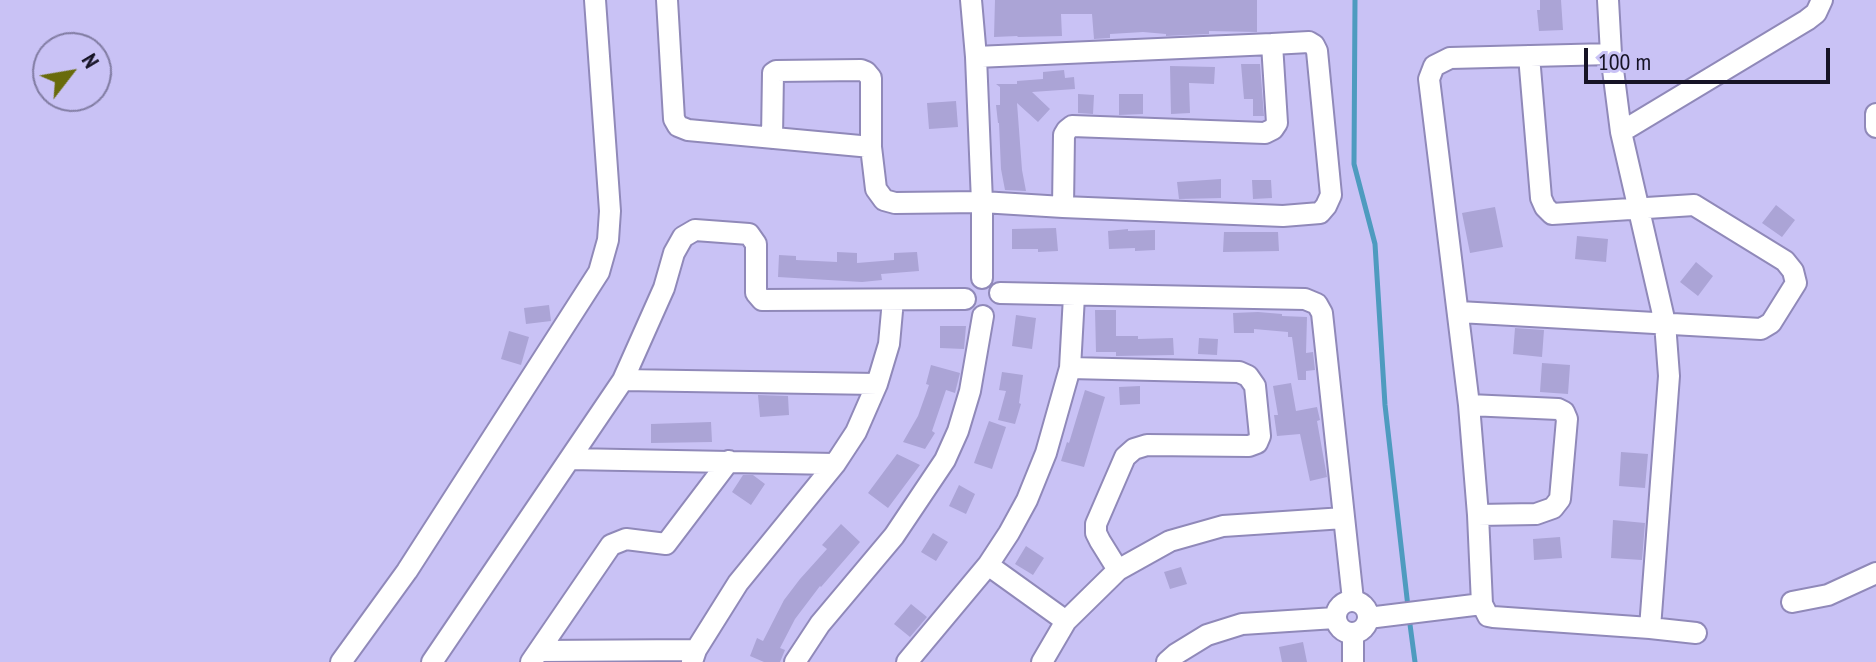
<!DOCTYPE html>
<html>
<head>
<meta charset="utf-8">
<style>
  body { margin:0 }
  #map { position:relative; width:1876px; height:662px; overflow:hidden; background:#c9c2f5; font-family:"PT Sans Narrow",sans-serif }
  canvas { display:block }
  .north { position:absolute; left:32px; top:32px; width:80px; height:80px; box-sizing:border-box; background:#c9c2f5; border:2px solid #817ca2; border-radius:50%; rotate:59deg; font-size:22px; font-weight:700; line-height:32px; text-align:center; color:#161325 }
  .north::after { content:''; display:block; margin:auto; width:28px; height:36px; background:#696b0b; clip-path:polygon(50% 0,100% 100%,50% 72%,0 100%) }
  .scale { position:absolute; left:1584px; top:48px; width:246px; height:36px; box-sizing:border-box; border:4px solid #161325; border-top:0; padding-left:10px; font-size:24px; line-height:28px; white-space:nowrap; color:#161325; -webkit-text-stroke:6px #c9c2f5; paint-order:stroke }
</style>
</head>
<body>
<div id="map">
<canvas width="1876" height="662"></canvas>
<div class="north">N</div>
<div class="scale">100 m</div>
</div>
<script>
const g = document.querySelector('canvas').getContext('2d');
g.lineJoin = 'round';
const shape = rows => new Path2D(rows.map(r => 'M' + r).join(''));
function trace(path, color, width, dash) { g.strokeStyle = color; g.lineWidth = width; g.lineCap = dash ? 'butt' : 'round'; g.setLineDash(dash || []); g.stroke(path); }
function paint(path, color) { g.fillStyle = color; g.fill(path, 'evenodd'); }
trace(shape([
  [1355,0,1354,164,1375,244,1385,405,1408,607],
  [1409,617,1415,662]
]), '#4e9bbf', 5);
paint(shape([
  [995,0,1257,0,1257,32,1209,31,1209,34,1166,36,1166,34,1143,32,1110,34,1110,38,1094,39,1092,14,1061,14,1062,36,1018,37,1017,36,994,37],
  [1540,0,1561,0,1563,30,1539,31,1537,10,1540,10],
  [1241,64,1260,64,1264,116,1253,116,1253,99,1244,99],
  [1170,66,1215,67,1214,84,1189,83,1190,113,1171,114],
  [1064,70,1065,78,1074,77,1075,89,1032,92,1050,109,1038,122,1017,103,1022,170,1026,191,1005,190,1001,169,999,123,998,123,996,105,1000,105,1000,87,996,84,1017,84,1017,81,1043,79,1043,72],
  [1078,94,1094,95,1093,114,1078,113],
  [1119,94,1143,94,1143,114,1119,115],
  [956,101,958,127,929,129,927,103],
  [1221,179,1221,198,1179,199,1177,182],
  [1252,180,1271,180,1272,198,1253,199],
  [1776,205,1795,220,1782,237,1762,223],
  [1495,207,1503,247,1470,253,1462,213],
  [1056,228,1058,251,1038,252,1038,249,1012,249,1012,229],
  [1128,229,1128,231,1155,230,1155,250,1135,251,1135,248,1109,249,1108,231],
  [1224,232,1278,232,1279,251,1223,252],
  [1577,236,1608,239,1606,262,1575,259],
  [837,252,857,253,857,263,894,260,894,253,917,252,919,271,881,274,882,280,862,282,778,277,779,255,796,256,796,260,837,262],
  [1696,262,1713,276,1698,296,1680,282],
  [549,305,551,321,526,324,524,308],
  [1095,310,1116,310,1116,336,1138,336,1138,339,1173,338,1174,355,1116,356,1116,352,1096,352],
  [1258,312,1282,314,1282,316,1307,317,1306,353,1313,352,1315,370,1306,371,1306,380,1298,380,1292,337,1288,337,1288,332,1254,329,1254,333,1234,333,1233,313],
  [1016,315,1036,318,1032,349,1012,346],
  [940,326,966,326,964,349,940,348],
  [1515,328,1544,330,1542,357,1513,354],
  [509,331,529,337,521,365,501,359],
  [1199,338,1218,339,1217,355,1198,354],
  [1542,363,1570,365,1568,394,1540,392],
  [931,365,960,373,955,393,946,390,932,431,935,433,925,449,903,442,918,416,929,385,926,384],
  [1002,372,1023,375,1019,403,1021,404,1015,424,998,420,1006,391,999,390],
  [1291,383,1296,411,1317,407,1320,420,1317,421,1327,477,1310,481,1300,434,1277,436,1274,415,1278,415,1273,386],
  [1140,386,1140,404,1120,405,1119,387],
  [1085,390,1105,397,1084,467,1061,461,1067,442,1069,443],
  [758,395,788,396,789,415,760,417],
  [989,421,1006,427,992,469,974,463],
  [711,422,712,442,651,443,651,424],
  [1621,452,1648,454,1645,488,1619,486],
  [897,454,920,465,888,508,868,493],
  [743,475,753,475,765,484,751,505,732,492],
  [959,485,975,494,966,514,949,506],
  [1613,520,1645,523,1642,560,1611,558],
  [841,524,860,542,821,587,820,586,795,619,780,648,785,650,780,662,764,662,750,656,757,638,763,641,784,600,800,579,827,549,822,545],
  [933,533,948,542,936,561,921,552],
  [1560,537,1562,558,1534,560,1533,539],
  [1026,546,1044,558,1033,575,1015,564],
  [1181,567,1187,584,1170,589,1164,572],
  [911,604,927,617,910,637,894,624],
  [1303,642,1307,662,1282,662,1279,647]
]), '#aba4d6');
const minor = shape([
  [667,0,674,119,678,126,688,130,871,147],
  [971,0,976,57,982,202,982,278],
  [1608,0,1611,54,1621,132,1665,323,1669,376,1650,628],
  [1611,54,1450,58,1434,66,1429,79,1469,405,1478,515,1482,604,1488,616,1493,617,1650,628,1696,633],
  [976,57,1272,44,1277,123,1273,129,1265,133,1072,126,1067,130,1064,135,1063,207],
  [1876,114,1876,127],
  [1621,132,1807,20,1816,13,1822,0],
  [772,138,773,73,776,71,861,70,866,72,871,78,871,147,876,189,884,200,895,203,982,202,1063,207,1283,216,1320,213,1326,206,1331,195,1317,51,1314,45,1309,42,1272,44],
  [1000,293,1305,299,1317,304,1322,313,1353,600],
  [1459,312,1761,329,1771,323,1796,283,1793,271,1785,261,1694,205,1552,214,1545,207,1541,198,1529,56],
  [1070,368,1239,372,1248,376,1255,386,1260,436,1257,443,1249,446,1147,445,1134,449,1125,457,1096,524,1096,533,1100,541,1118,570],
  [623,380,877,384],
  [1469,405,1558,409,1564,412,1567,419,1560,499,1553,508,1536,514,1478,515],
  [570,459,835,464],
  [988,565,1066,621],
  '1336 617a16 16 0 1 1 32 0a16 16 0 1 1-32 0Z',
  [1792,602,1828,595,1876,573],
  [1368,618,1482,604],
  [1353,633,1353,662],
  [539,651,696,650],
  [341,662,407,571,599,272,608,240,610,211,595,0],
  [432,662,623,380,664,288,674,253,683,237,695,230,749,234,756,244,756,293,762,300,965,299],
  [531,662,611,545,626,539,666,544,729,461],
  [692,662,696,650,738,583,835,464,856,432,877,384,889,344,893,300],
  [795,662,820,624,894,536,945,460,958,431,970,391,983,316],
  [907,662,988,565,1009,533,1027,500,1046,453,1070,368,1074,296],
  [1042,662,1066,621,1118,570,1170,541,1223,526,1344,518],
  [1167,662,1176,654,1207,635,1242,624,1335,618]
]);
trace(minor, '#9089b9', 24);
trace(minor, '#fff', 20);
</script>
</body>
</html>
